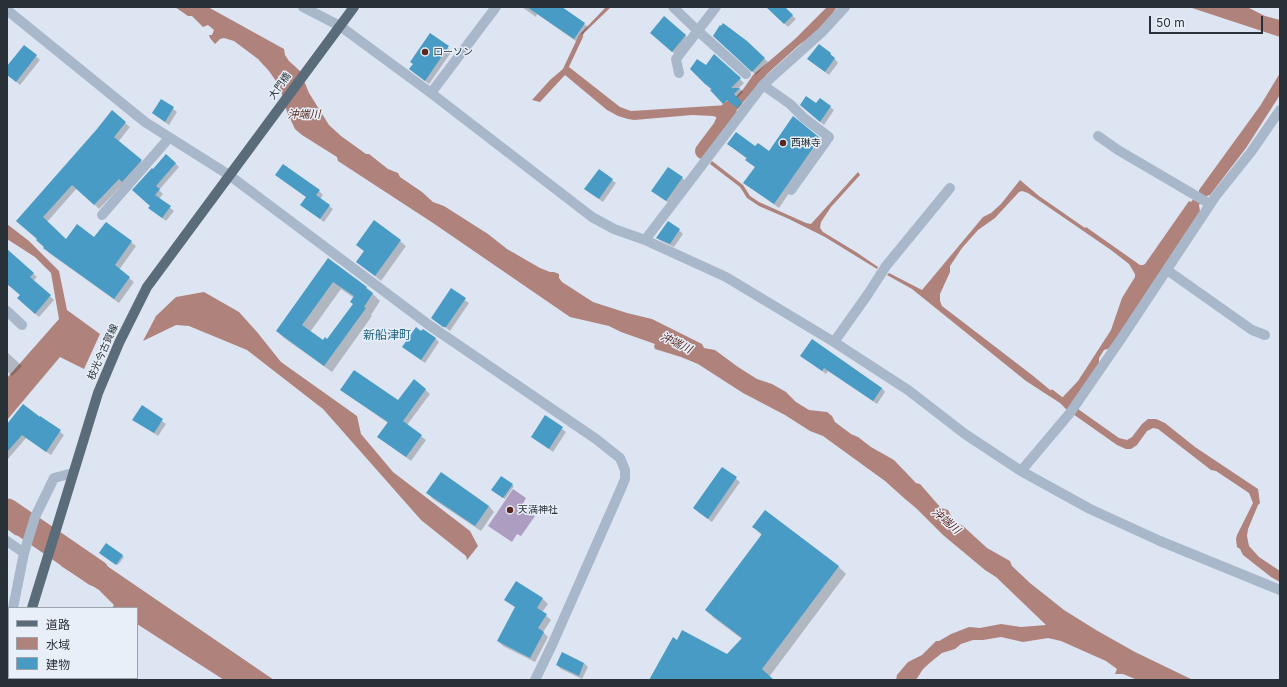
<!DOCTYPE html>
<html>
<head>
<meta charset="utf-8">
<style>
  body { margin:0 }
  #map { position:relative; width:1287px; height:687px; overflow:hidden; background:#dde5f2; font-family:Inter,"Noto Sans JP",sans-serif }
  canvas { display:block }
  .frame { position:absolute; inset:0; border:8px solid #283137; pointer-events:none }
  .legend { position:absolute; left:8px; top:607px; width:130px; height:72px; box-sizing:border-box; background:#e9eff9; border:1px solid #9ca3ab; margin:0; padding:5px 7px; list-style:none; font-size:12px; color:#283137 }
  .legend li { display:flex; align-items:center; gap:8px; height:20px }
  .legend b { width:20px; border:1px solid #9ca3ab }
  .scale { position:absolute; left:1149px; top:16px; width:114px; height:18px; box-sizing:border-box; border:2px solid #283137; border-top:0; padding-left:5px; font-size:12px; line-height:14px; white-space:nowrap; color:#283137; -webkit-text-stroke:3px #e9eff9; paint-order:stroke }
</style>
</head>
<body>
<div id="map">
<canvas width="1287" height="687"></canvas>
<div class="frame"></div>
<ul class="legend">
<li><b style="height:5px;background:#5a6c79"></b>道路</li>
<li><b style="height:11px;background:#af827c"></b>水域</li>
<li><b style="height:11px;background:#489bc4"></b>建物</li>
</ul>
<div class="scale">50 m</div>
</div>
<script>
const g = document.querySelector('canvas').getContext('2d');
g.lineJoin = 'round';
function paint(path, color) { g.fillStyle = color; g.fill(path, 'evenodd'); }
const shape = rows => new Path2D(rows.map(r => 'M' + r).join(''));
function trace(path, color, width, dash) { g.strokeStyle = color; g.lineWidth = width; g.lineCap = dash ? 'butt' : 'round'; g.setLineDash(dash || []); g.stroke(path); }
function drawText(font, color, halo, rows, align = 'center') {
  g.font = font + ' Inter,"Noto Sans JP",sans-serif'; g.lineWidth = 3; g.setLineDash([]); g.textBaseline = 'middle'; g.strokeStyle = halo; g.fillStyle = color; for (const [text, x, y, turn = 0] of rows) {
    g.save(); g.translate(x, y); g.rotate((+turn || 0) * Math.PI / 180); g.textAlign = isNaN(turn) ? turn : align; if (halo) g.strokeText(text, 0, 0); g.fillText(text, 0, 0); g.restore();
  }
}
paint(shape([
  [513,489,526,498,521,507,535,516,521,536,517,534,512,542,488,526]
]), '#ac9dc1');
paint(shape([
  [175,7,208,7,284,49,285,55,289,61,300,71,309,93,329,125,341,136,366,154,369,154,388,169,398,173,400,177,422,192,433,202,444,206,488,234,507,249,540,268,550,272,554,272,559,274,559,278,562,282,593,302,627,313,652,319,702,344,704,348,715,350,738,367,757,379,772,384,786,392,796,402,809,410,827,412,832,416,835,422,851,434,858,437,871,447,894,460,916,483,920,484,941,508,948,510,954,521,963,526,987,548,1010,561,1012,566,1030,583,1064,610,1096,630,1135,652,1193,680,1135,679,1123,674,1115,674,1117,669,1106,661,1061,641,1048,638,1023,642,1001,637,983,640,973,640,961,644,955,649,942,653,932,661,923,669,916,680,896,680,897,675,908,662,922,655,936,641,939,641,951,634,969,627,980,628,1001,624,1021,627,1046,625,996,577,985,570,943,535,917,509,904,498,885,481,823,436,810,431,785,415,743,393,698,364,681,357,655,349,654,346,655,344,621,332,609,326,570,317,433,223,338,161,337,157,302,135,295,129,287,112,280,87,269,71,258,59,234,41,224,38,220,39,215,44,210,38,209,35,212,35,214,30,208,25,203,27,192,16,188,16],
  [606,7,611,7,584,33,579,42,577,40,580,34],
  [827,7,837,7,822,28,799,45,767,74,727,121,713,116,692,115,634,120,628,119,618,116,607,110,565,75,540,102,532,100,550,80,563,69,569,67,620,107,631,111,728,105,744,88,753,75,795,39],
  [1189,7,1247,7,1265,16,1280,20,1280,37],
  [1280,73,1280,94,1278,98,1246,148,1210,195,1204,197,1199,205,1200,211,1110,348,1104,350,1099,358,1099,364,1067,410,1060,403,1026,381,912,289,887,275,889,273,922,290,983,217,991,213,1001,204,1020,180,1039,196,1085,228,1086,227,1140,265,1143,265,1145,264,1189,201,1191,202,1199,192,1199,190,1260,106],
  [1022,191,1028,193,1111,250,1129,264,1135,274,1135,277,1122,298,1111,330,1078,381,1061,399,1032,375,942,306,940,301,940,294,950,272,950,266,962,248,978,230,995,218,1019,192],
  [712,161,743,185,750,196,759,202,806,223,811,224,858,172,860,175,831,207,821,222,820,228,823,232,856,252,878,267,877,269,825,237,789,219,759,206,747,198,740,187,710,164],
  [7,224,29,241,59,271,67,310,100,334,84,369,60,357,7,420,7,378,59,319,51,273,35,257,7,239],
  [204,292,239,312,257,332,281,362,357,416,361,434,393,472,470,531,478,546,467,560,466,556,421,520,323,409,247,350,189,326,176,325,143,341,156,316,176,297],
  [1078,409,1119,438,1127,440,1132,437,1142,424,1148,419,1156,419,1165,423,1195,447,1258,489,1260,503,1258,505,1248,529,1247,536,1249,546,1259,557,1280,571,1280,582,1271,577,1243,555,1240,549,1237,547,1236,539,1237,535,1253,503,1249,493,1216,471,1211,470,1158,429,1153,428,1147,431,1137,445,1131,449,1126,449,1117,445,1073,414],
  [7,498,28,513,20,536,15,535,7,529],
  [69,540,274,680,224,680,137,624,137,608,112,608,114,605,99,590,61,566]
]), '#af827c');
paint(shape([
  [522,7,561,7,588,27,577,42,537,14,536,17],
  [771,7,784,7,796,19,788,27,769,8],
  [665,17,689,39,676,55,655,36],
  [430,35,452,51,429,84,414,72],
  [714,35,746,42,768,62,756,75],
  [830,53,838,63,829,75,808,59],
  [714,55,744,83,739,88,743,92,737,98,745,107,741,111,731,104,728,107,691,69,706,66],
  [36,56,40,60,20,85,7,74,7,68],
  [161,100,177,112,169,125,153,113],
  [817,104,830,107,834,110,824,125,805,108],
  [112,112,130,127,118,142,145,165,124,183,99,209,77,188,47,222,66,240,95,239,106,223,136,246,119,270,134,282,119,303,49,253,38,239,22,225],
  [819,139,823,143,779,208,744,183,755,167,751,164,747,159,728,144,769,152],
  [175,163,179,167,159,190,163,194,159,199,174,211,166,221,149,208,151,206,153,170],
  [276,175,319,191,323,195,320,199,333,209,324,222,305,208,306,197],
  [682,178,686,181,670,204,653,191],
  [612,180,616,183,603,202,589,192],
  [679,230,683,234,674,247,661,241,657,238],
  [400,241,406,246,381,281,358,262,365,252,357,245],
  [7,250,37,277,33,281,54,300,39,317,22,302,21,295,7,284],
  [328,259,367,288,380,301,371,315,372,316,332,372,284,338,277,331],
  [341,289,354,298,354,304,328,340,323,341,310,332],
  [451,290,469,303,450,331,432,318],
  [435,338,439,342,425,363,407,350],
  [7,352,22,366,12,376,7,371],
  [802,356,882,388,885,392,877,404,828,371,826,374],
  [425,389,430,394,407,425,426,440,411,461,378,437,388,423,346,394,342,390,399,402],
  [142,407,166,424,158,436,134,420],
  [546,416,566,432,553,452,532,436],
  [47,422,64,435,51,455,26,438,7,460,7,430],
  [722,468,740,482,712,522,698,512],
  [441,473,489,506,494,512,481,531,433,499,428,493],
  [512,485,514,486,505,499,494,492],
  [765,512,839,567,846,574,769,677,772,680,651,680,677,641,728,655,742,639,714,618,706,610,762,536,754,527],
  [106,544,124,557,118,565,102,554],
  [516,582,543,599,548,604,542,612,551,620,543,632,548,637,535,662,503,646,498,641,516,608,505,599],
  [584,663,588,667,582,679,561,669,557,665]
]), '#0003');
trace(shape([
  [564,72,581,36],
  [1052,392,1065,402]
]), '#af827c', 4.5);
trace(shape([
  [703,151,721,127,729,109]
]), '#af827c', 16);
trace(shape([
  [7,512,96,573]
]), '#af827c', 27);
paint(shape([
  [527,7,562,7,585,23,574,39],
  [766,7,785,7,793,15,784,24],
  [664,16,686,35,672,52,650,33],
  [723,23,747,41,765,58,752,72,713,36,720,25,721,26],
  [430,33,449,46,425,81,409,69,413,64,410,62],
  [819,44,831,53,830,54,835,58,825,72,807,59],
  [24,45,37,55,16,82,7,75,7,66],
  [714,54,741,78,731,88,740,88,734,94,742,102,737,108,727,100,723,104,710,90,712,89,705,84,690,69,697,59,706,65],
  [806,96,816,103,820,98,831,106,820,122,800,105],
  [161,99,174,107,165,122,152,113],
  [112,110,126,122,114,137,142,160,122,182,119,179,94,205,72,185,43,217,66,239,77,224,94,237,106,222,132,241,115,265,130,277,114,299,43,248,44,247,36,240,37,239,16,221,97,129],
  [793,116,820,138,774,204,743,183,755,167,745,160,747,158,727,144,736,132,755,146,758,143,769,151],
  [166,154,176,163,156,186,160,189,155,195,171,206,162,218,148,208,150,206,132,190,152,168,153,169],
  [283,164,320,190,316,195,330,205,320,219,300,205,306,197,275,175],
  [668,167,683,177,666,201,651,191],
  [599,169,613,179,599,199,584,189],
  [374,220,401,240,375,276,356,262,364,251,356,245],
  [668,221,680,229,670,244,656,238],
  [7,249,34,273,30,277,51,295,35,314,17,298,20,295,7,284],
  [328,258,367,287,366,288,373,293,364,307,366,308,324,366,276,331],
  [333,282,354,296,350,302,353,304,327,339,325,337,323,340,302,325],
  [451,288,466,298,446,327,443,327,431,318],
  [416,327,421,331,423,329,436,338,421,360,402,347],
  [812,339,882,388,873,401,824,368,822,371,800,356],
  [354,370,398,400,414,379,426,389,403,421,422,435,406,457,377,437,388,422,340,390],
  [23,404,40,417,40,416,61,430,46,452,22,435,7,452,7,424],
  [142,405,163,419,154,433,132,420],
  [545,415,563,427,549,449,531,437],
  [722,467,737,477,708,519,693,508],
  [441,472,489,506,475,526,426,493],
  [501,476,513,484,503,498,491,490],
  [765,510,839,566,762,669,774,680,649,680,673,637,677,640,682,630,727,654,742,638,705,610,762,534,752,527],
  [106,543,123,555,116,565,99,553],
  [516,581,543,598,537,608,547,614,538,628,544,632,530,658,497,641,515,607,504,600],
  [562,652,584,663,579,676,556,665]
]), '#489bc4');
trace(shape([
  [303,7,340,26,431,93,592,217,614,229,645,240,726,277,834,342,908,390,965,434,1021,471,1090,509,1160,541,1280,590],
  [673,7,698,31,746,74],
  [7,10,145,122,229,175,429,325,596,439,620,458,625,470,625,479,620,491,552,645,535,680],
  [679,73,676,59,716,7],
  [763,85,790,104,804,118,829,137,791,190],
  [431,93,496,7],
  [1098,136,1118,150,1210,204],
  [102,215,169,138],
  [645,240,763,85,822,32,845,7],
  [1167,270,1252,330,1265,335],
  [7,311,22,325],
  [834,342,868,294,886,266,950,188],
  [1021,471,1070,413,1121,339,1215,197,1251,152,1280,110],
  [7,541,24,553],
  [13,608,24,553,35,517,54,478,73,473],
  [7,631,9,623]
]), '#a8b8ca', 10);
trace(shape([
  [32,608,98,393,119,343,147,287,354,7],
  [7,674,9,670]
]), '#5a6c79', 10);
for (const [x, y, r, color] of [
  [425,52,4,"#58271e"],
  [783,143,4,"#58271e"],
  [510,510,4,"#58271e"]
]) { const dot = new Path2D(); dot.arc(x, y, r, 0, 2 * Math.PI); g.fillStyle = color; g.fill(dot); trace(dot, '#e9eff9', 1.5); }
drawText('10px', '#283137', '#e9eff9', [
  ["ローソン",433,52],
  ["西琳寺",791,143],
  ["天満神社",518,510]
], 'left');
drawText('10px', '#283137', '#e9eff9', [
  ["大門橋",280,86,-54],
  ["枝光今古賀線",103,352,-66]
]);
drawText('italic 11px', '#58271e', '#e9eff9', [
  ["沖端川",304,115],
  ["沖端川",676,343,26],
  ["沖端川",946,521,41]
]);
drawText('12px', '#226585', '#e9eff9', [
  ["新船津町",387,335]
]);
</script>
</body>
</html>
